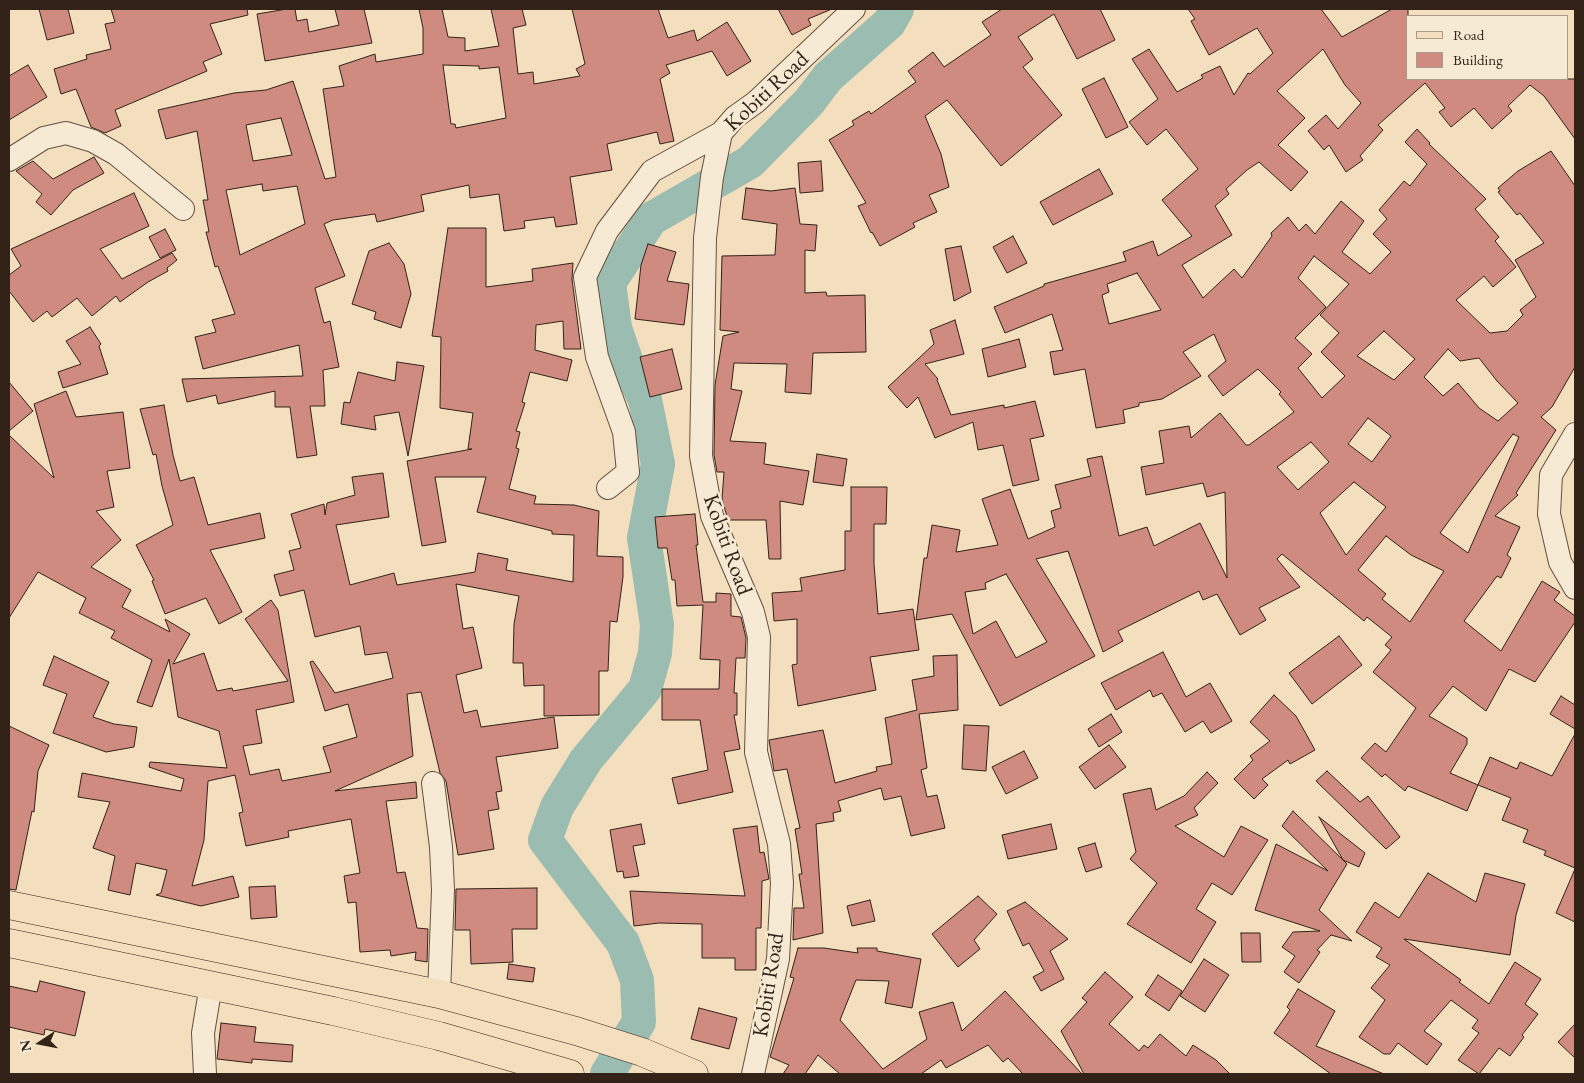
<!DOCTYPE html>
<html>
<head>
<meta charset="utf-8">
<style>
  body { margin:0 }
  #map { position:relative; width:1584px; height:1083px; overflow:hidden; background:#f3debd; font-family:"EB Garamond",serif }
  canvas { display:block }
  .frame { position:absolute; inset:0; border:10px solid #332218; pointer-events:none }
  .legend { position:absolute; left:1406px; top:15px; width:162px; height:65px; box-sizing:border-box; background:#f7ead4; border:1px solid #a99a89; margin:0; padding:6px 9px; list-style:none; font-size:15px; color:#332218 }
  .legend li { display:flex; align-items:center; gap:10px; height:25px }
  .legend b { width:25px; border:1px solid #a99a89 }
  .north { position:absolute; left:15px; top:1018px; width:50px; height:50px; -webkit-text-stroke:4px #f7ead4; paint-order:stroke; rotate:259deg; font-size:14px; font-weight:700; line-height:20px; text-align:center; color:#332218 }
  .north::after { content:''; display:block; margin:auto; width:18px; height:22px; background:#332218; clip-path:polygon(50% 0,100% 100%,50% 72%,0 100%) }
</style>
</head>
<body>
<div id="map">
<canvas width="1584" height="1083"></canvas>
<div class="frame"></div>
<ul class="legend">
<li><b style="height:6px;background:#f3debd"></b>Road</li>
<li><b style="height:14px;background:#d08b80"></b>Building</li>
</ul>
<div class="north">N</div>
</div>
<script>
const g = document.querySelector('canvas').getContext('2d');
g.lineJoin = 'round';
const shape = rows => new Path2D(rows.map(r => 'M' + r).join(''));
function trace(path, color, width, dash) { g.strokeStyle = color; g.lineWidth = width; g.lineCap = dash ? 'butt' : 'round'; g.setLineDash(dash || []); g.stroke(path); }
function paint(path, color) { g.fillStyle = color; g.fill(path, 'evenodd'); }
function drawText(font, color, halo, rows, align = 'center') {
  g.font = font + ' "EB Garamond",serif'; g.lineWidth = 5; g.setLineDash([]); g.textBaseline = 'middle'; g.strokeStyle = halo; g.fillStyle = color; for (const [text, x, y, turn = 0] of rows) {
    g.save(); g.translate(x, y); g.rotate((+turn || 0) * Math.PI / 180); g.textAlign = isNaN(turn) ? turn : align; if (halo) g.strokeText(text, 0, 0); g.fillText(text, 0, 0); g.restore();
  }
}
trace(shape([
  [607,1074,639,1022,637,980,623,943,545,840,557,807,586,760,645,689,655,653,657,625,644,538,658,464,645,400,626,360,615,328,609,283,651,219,750,162,809,102,828,77,889,23,897,9]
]), '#9bbcb0', 34);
const building = shape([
  [39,9,68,9,74,33,47,40,39,9],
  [111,9,247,9,248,15,210,24,222,54,203,62,207,71,115,110,121,126,105,133,91,127,76,89,61,94,54,69,87,59,86,55,111,49,105,24,115,22,111,9],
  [287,9,295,9,297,21,307,19,309,32,339,25,335,9,364,9,372,43,265,61,257,14,287,9],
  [419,9,442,9,448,37,465,38,465,51,499,46,491,9,522,9,526,25,513,28,518,74,533,72,534,84,580,76,576,69,585,64,572,9,658,9,668,38,694,30,697,41,727,22,751,61,727,76,712,51,666,65,670,73,660,79,674,141,660,144,657,132,607,144,612,170,570,177,577,224,556,227,554,217,524,221,525,228,504,231,499,194,470,198,469,185,421,195,424,211,377,222,375,214,333,220,324,224,345,276,315,288,324,323,330,321,339,367,323,370,325,406,310,406,317,455,297,458,290,407,275,407,275,391,218,404,216,395,187,402,182,379,303,376,299,345,203,369,195,337,216,332,212,320,235,314,218,266,215,267,206,232,209,232,203,200,208,200,197,131,166,139,158,110,234,93,266,90,293,81,325,179,336,177,323,89,344,86,339,66,375,54,376,62,423,54,423,28,419,9],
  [443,65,479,66,479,69,499,67,506,118,456,128,455,124,451,124,443,65],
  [281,118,292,155,253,161,246,125,281,118],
  [262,184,263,191,297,186,305,224,240,255,226,190,262,184],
  [778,9,832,9,808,19,811,25,792,35,778,9],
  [1002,9,1100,9,1115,40,1077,59,1054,14,1018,37,1033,59,1023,67,1062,115,1001,166,947,100,925,116,941,154,949,187,929,195,937,212,913,223,915,227,880,246,872,232,871,233,858,206,866,203,829,140,854,125,852,121,869,111,871,114,916,82,908,71,933,52,944,67,991,35,982,22,1002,9],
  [1188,9,1321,9,1342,37,1392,9,1408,9,1408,79,1575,79,1575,139,1544,96,1530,85,1508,106,1512,111,1492,129,1474,108,1451,127,1439,112,1445,108,1425,83,1378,125,1383,130,1360,156,1363,160,1346,172,1329,145,1324,150,1308,131,1326,115,1338,129,1361,103,1345,85,1323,49,1277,91,1305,118,1278,145,1308,172,1291,191,1259,162,1247,170,1226,189,1229,194,1215,206,1232,235,1182,265,1203,298,1234,269,1242,278,1272,236,1271,233,1288,217,1299,231,1306,224,1315,234,1341,201,1364,221,1342,252,1370,274,1391,252,1373,234,1387,219,1379,210,1404,181,1410,186,1427,164,1405,142,1417,129,1430,143,1429,144,1486,199,1475,209,1499,237,1495,241,1516,267,1493,287,1484,276,1456,300,1490,333,1507,331,1523,315,1520,310,1536,297,1515,260,1544,243,1520,213,1517,215,1498,192,1500,191,1498,188,1518,171,1551,151,1575,186,1575,367,1552,407,1541,417,1556,430,1516,493,1518,495,1495,516,1520,527,1507,555,1511,558,1501,578,1497,576,1464,621,1501,651,1542,581,1560,592,1554,600,1575,616,1575,622,1535,682,1509,669,1486,711,1453,686,1429,716,1467,738,1467,744,1450,773,1478,785,1467,811,1408,786,1405,791,1385,774,1382,777,1361,758,1375,743,1386,752,1416,708,1373,672,1391,650,1385,645,1392,637,1367,617,1364,621,1282,554,1277,559,1300,587,1259,608,1266,620,1240,635,1217,594,1203,600,1199,591,1118,631,1123,641,1103,652,1068,551,1036,559,1095,656,1000,706,952,614,916,620,924,558,927,558,932,525,960,530,956,552,998,545,982,499,1010,489,1028,539,1055,527,1051,511,1061,508,1055,485,1091,476,1087,459,1102,456,1119,536,1147,527,1154,546,1200,523,1227,578,1225,492,1207,497,1203,483,1146,495,1141,467,1164,463,1159,431,1189,426,1191,438,1220,413,1246,445,1249,445,1294,412,1279,394,1281,392,1258,369,1223,396,1208,376,1226,361,1214,334,1183,352,1201,376,1162,399,1139,403,1139,406,1123,410,1125,423,1096,428,1085,369,1054,375,1050,352,1063,350,1052,314,1005,333,994,307,1044,286,1044,284,1126,261,1123,252,1153,241,1158,256,1192,236,1162,200,1198,169,1166,129,1147,145,1129,122,1158,99,1132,59,1149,49,1177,92,1203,78,1201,75,1220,66,1234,95,1248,73,1250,74,1273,53,1257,28,1209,55,1191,21,1195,19,1188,9],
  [1314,256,1349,284,1320,315,1339,333,1321,352,1345,376,1322,398,1298,368,1312,354,1295,338,1326,307,1298,278,1314,256],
  [1137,273,1161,310,1109,324,1102,295,1109,292,1107,284,1137,273],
  [1384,331,1415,359,1394,380,1357,356,1384,331],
  [1448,349,1460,361,1479,358,1497,381,1518,403,1498,421,1479,408,1458,383,1443,396,1424,377,1448,349],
  [1368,418,1391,436,1372,462,1348,444,1368,418],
  [1513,434,1519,437,1468,553,1440,533,1513,434],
  [1311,442,1329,462,1298,490,1277,467,1311,442],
  [1354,482,1386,507,1346,555,1320,513,1354,482],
  [1386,536,1411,555,1444,571,1410,622,1382,599,1386,594,1358,570,1386,536],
  [1006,574,1047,642,1016,658,996,621,973,634,965,592,986,589,985,583,1006,574],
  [28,65,47,97,9,120,9,76,28,65],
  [1104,78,1128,127,1106,138,1082,89,1104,78],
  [94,157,104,173,73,190,51,215,36,202,42,194,16,171,33,161,53,179,94,157],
  [821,161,823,191,800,193,798,163,821,161],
  [1099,169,1113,194,1053,225,1040,202,1099,169],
  [746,188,771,191,795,188,800,224,817,225,815,251,805,250,805,293,826,292,827,296,865,295,866,352,813,353,811,394,785,392,787,364,734,363,731,389,742,391,730,441,766,443,764,464,809,471,803,505,780,501,781,559,769,559,766,520,728,520,722,499,724,472,717,472,714,455,715,385,723,336,739,332,720,330,722,256,775,255,777,224,742,219,746,188],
  [134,193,149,226,100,249,122,279,172,253,177,260,167,268,168,271,148,282,120,302,116,296,92,316,77,298,52,317,47,311,33,322,9,291,9,275,21,266,11,249,134,193],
  [448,228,486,228,486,287,533,281,532,269,573,263,572,279,581,349,564,349,563,321,536,325,535,350,572,360,567,381,530,372,522,402,525,403,516,431,520,432,516,448,519,449,509,489,536,496,534,504,574,505,599,511,597,556,623,557,623,577,617,622,610,621,608,671,599,671,599,715,544,716,544,685,524,686,523,663,513,663,514,624,519,596,456,584,463,629,473,627,482,668,456,675,464,713,477,710,481,727,554,717,558,748,496,757,502,791,496,792,499,809,488,811,494,849,458,855,446,781,440,773,421,692,407,694,413,756,335,791,416,782,417,798,386,801,397,873,405,872,417,928,428,929,427,962,415,960,416,952,391,956,390,950,360,952,356,902,348,903,344,876,360,873,351,819,288,831,289,837,246,846,239,813,243,812,235,775,208,781,204,840,192,886,233,876,239,897,201,906,156,895,161,893,167,870,136,863,130,895,108,890,115,856,93,848,110,802,78,797,82,773,181,791,184,779,149,767,150,762,227,768,219,731,178,717,169,659,152,707,137,702,152,660,111,638,115,631,79,613,86,598,38,572,9,618,9,435,54,478,34,404,66,391,76,417,123,412,130,468,107,471,114,507,96,511,121,540,91,567,131,590,122,607,170,632,165,619,190,634,173,664,204,653,217,691,232,688,233,691,288,681,245,619,271,600,278,610,294,702,256,710,262,743,243,746,250,775,279,769,282,781,331,772,323,747,357,737,348,704,325,711,310,662,313,661,335,693,393,678,387,652,365,655,360,626,315,637,304,590,280,596,274,575,294,570,289,551,301,548,291,514,324,504,325,515,327,503,355,495,352,477,383,473,389,517,336,525,350,585,394,573,397,585,475,572,478,553,508,559,506,570,573,582,574,535,552,534,552,531,477,512,486,477,435,477,446,542,422,546,407,461,472,449,468,449,473,413,440,408,441,337,432,336,448,228],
  [165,229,176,250,160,258,149,237,165,229],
  [1013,236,1027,263,1007,273,993,247,1013,236],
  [389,243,404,264,411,294,401,328,374,319,376,312,352,304,369,251,389,243],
  [648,244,676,252,667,281,689,284,684,325,635,319,641,265,648,244],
  [961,246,971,292,954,301,945,249,961,246],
  [955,320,964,354,925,364,938,379,937,380,951,415,1004,405,1004,408,1035,401,1044,436,1030,439,1039,480,1013,486,1003,445,978,450,973,422,935,438,918,397,907,408,888,387,934,344,930,330,955,320],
  [90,327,101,344,99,346,108,374,63,388,58,372,81,364,66,341,90,327],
  [1019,339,1026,367,988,377,982,349,1019,339],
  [672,349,682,389,650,397,640,357,672,349],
  [397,362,424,366,408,456,399,412,374,416,376,430,341,424,344,402,350,403,358,372,395,381,397,362],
  [9,382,33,411,9,431,9,382],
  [164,405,173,455,180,481,194,477,208,525,260,513,265,538,210,550,242,612,219,624,206,598,165,614,152,581,154,580,136,545,173,525,162,486,156,454,153,455,140,409,164,405],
  [817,454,847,459,843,486,813,482,817,454],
  [851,487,887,487,886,524,874,524,874,564,878,614,913,609,919,650,870,657,876,690,798,706,792,665,797,664,797,619,774,621,772,593,802,591,800,578,845,570,845,531,851,531,851,487],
  [695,514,698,545,696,545,703,602,716,602,716,593,731,594,731,616,741,617,746,638,745,658,736,658,734,693,737,693,737,715,734,715,740,749,724,752,733,792,678,804,672,778,708,770,700,720,662,720,662,689,719,689,720,660,700,659,703,605,677,606,675,580,672,580,667,548,658,548,655,517,695,514],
  [1339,636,1362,665,1312,704,1289,673,1339,636],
  [1163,652,1186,697,1210,683,1232,721,1211,733,1203,721,1185,732,1162,693,1153,697,1150,690,1116,710,1101,683,1163,652],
  [957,655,958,710,919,714,927,768,921,770,927,797,937,795,945,828,911,836,901,796,884,800,881,788,838,801,841,811,833,813,834,821,816,824,823,933,793,940,794,908,804,908,799,874,802,874,795,829,800,828,787,769,774,771,769,740,823,730,835,783,877,771,876,767,892,764,885,718,917,710,912,680,934,676,933,656,957,655],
  [54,656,109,682,93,717,114,724,137,727,134,747,106,752,53,733,67,694,43,685,54,656],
  [1274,695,1296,716,1315,750,1290,764,1288,760,1262,779,1268,785,1254,799,1234,779,1253,760,1250,756,1270,741,1250,722,1274,695],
  [1561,696,1575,705,1575,729,1550,714,1561,696],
  [1111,714,1122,732,1099,747,1088,729,1111,714],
  [964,725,989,726,986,771,962,769,964,725],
  [9,726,49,745,38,771,34,812,32,811,16,890,9,889,9,726],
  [1575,734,1575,868,1544,855,1546,851,1523,842,1528,830,1502,820,1511,798,1478,785,1490,757,1517,769,1520,762,1552,776,1575,734],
  [1109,745,1126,767,1095,789,1079,767,1109,745],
  [1024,751,1038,778,1006,794,992,767,1024,751],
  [1327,771,1360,802,1368,796,1400,837,1386,849,1316,781,1327,771],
  [1207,772,1218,783,1194,808,1198,815,1175,826,1224,857,1241,826,1268,840,1232,895,1212,883,1196,909,1216,922,1191,963,1127,924,1157,883,1130,859,1136,852,1123,794,1151,788,1156,810,1184,796,1207,772],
  [1293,811,1347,864,1319,910,1352,941,1331,935,1317,950,1320,952,1299,983,1284,972,1295,956,1282,947,1293,932,1320,931,1255,910,1276,844,1328,871,1282,826,1293,811],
  [1319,817,1365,853,1359,867,1343,860,1319,817],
  [641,824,645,844,633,846,639,876,624,878,623,871,617,872,610,830,641,824],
  [1051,824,1057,849,1008,859,1002,835,1051,824],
  [757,826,760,853,764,852,769,879,762,881,761,928,756,928,756,970,735,970,735,958,702,958,702,924,659,923,634,926,630,891,745,896,733,829,757,826],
  [1095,843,1102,867,1086,872,1078,848,1095,843],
  [1575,869,1575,922,1556,913,1575,869],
  [1428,873,1476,902,1485,873,1525,884,1516,915,1510,955,1404,939,1461,980,1459,982,1489,1004,1515,962,1541,979,1525,1004,1538,1014,1522,1035,1524,1037,1510,1056,1499,1048,1479,1074,1458,1060,1479,1033,1472,1028,1478,1020,1451,1000,1424,1031,1442,1044,1427,1065,1398,1043,1390,1054,1384,1054,1359,1037,1385,1000,1371,988,1390,965,1376,957,1382,948,1356,932,1375,902,1399,918,1428,873],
  [275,886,277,917,251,919,249,887,275,886],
  [537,888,537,929,512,929,513,962,471,964,470,930,455,930,456,889,537,888],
  [978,896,997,914,974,940,980,949,958,967,932,934,978,896],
  [870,900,875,921,852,926,847,906,870,900],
  [1025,902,1068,939,1050,951,1064,979,1041,991,1033,977,1044,971,1029,943,1023,946,1007,911,1025,902],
  [1241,933,1260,933,1261,962,1242,962,1241,933],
  [798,948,824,948,858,953,857,948,877,948,877,951,921,959,912,1008,885,1003,889,981,856,980,840,1020,883,1069,927,1039,919,1012,953,1002,962,1031,1005,991,1082,1074,1023,1074,1008,1058,1003,1062,988,1045,946,1068,941,1060,921,1074,840,1074,818,1055,805,1074,783,1074,789,1065,770,1057,794,978,790,977,798,948],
  [1204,959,1229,975,1205,1012,1180,996,1204,959],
  [509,964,535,968,533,982,507,979,509,964],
  [1105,972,1133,997,1109,1024,1139,1051,1144,1045,1148,1048,1160,1034,1186,1056,1193,1045,1216,1060,1230,1074,1084,1074,1061,1031,1087,1002,1082,998,1105,972],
  [1158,975,1182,991,1169,1011,1145,995,1158,975],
  [40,981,85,992,75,1036,45,1029,44,1035,9,1027,9,986,37,992,40,981],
  [1298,989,1335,1011,1316,1046,1384,1074,1331,1074,1274,1033,1290,1010,1287,1007,1298,989],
  [699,1008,737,1018,729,1049,691,1039,699,1008],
  [221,1023,256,1027,254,1042,293,1045,292,1062,252,1059,252,1063,217,1059,221,1023],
  [1575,1024,1575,1058,1558,1042,1575,1024]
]);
paint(building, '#d08b80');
trace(building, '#332218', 1);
const minor = shape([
  [9,160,44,138,66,133,93,141,116,154,183,209],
  [1575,434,1551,475,1549,514,1560,562,1575,588],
  [608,488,628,472,624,432,597,357,585,277,607,231,652,171,721,133],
  [433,783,441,847,443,890,439,994],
  [205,1074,203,1033,211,985],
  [753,1074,778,959,782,883,779,844,756,752,759,637,753,612,712,516,701,456,705,238,712,177,721,133,735,117,756,102,854,9]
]);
const major = shape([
  [9,905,439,994,576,1031,642,1052,694,1074],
  [9,943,333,1011,439,1036,570,1074]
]);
trace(minor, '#635141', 24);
trace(major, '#332218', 29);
trace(minor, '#f7ead4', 22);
trace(major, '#f3debd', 28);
drawText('22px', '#332218', '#f7ead4', [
  ["Kobiti Road",767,92,-43],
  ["Kobiti Road",727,545,70],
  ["Kobiti Road",769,985,-81]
]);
</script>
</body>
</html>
